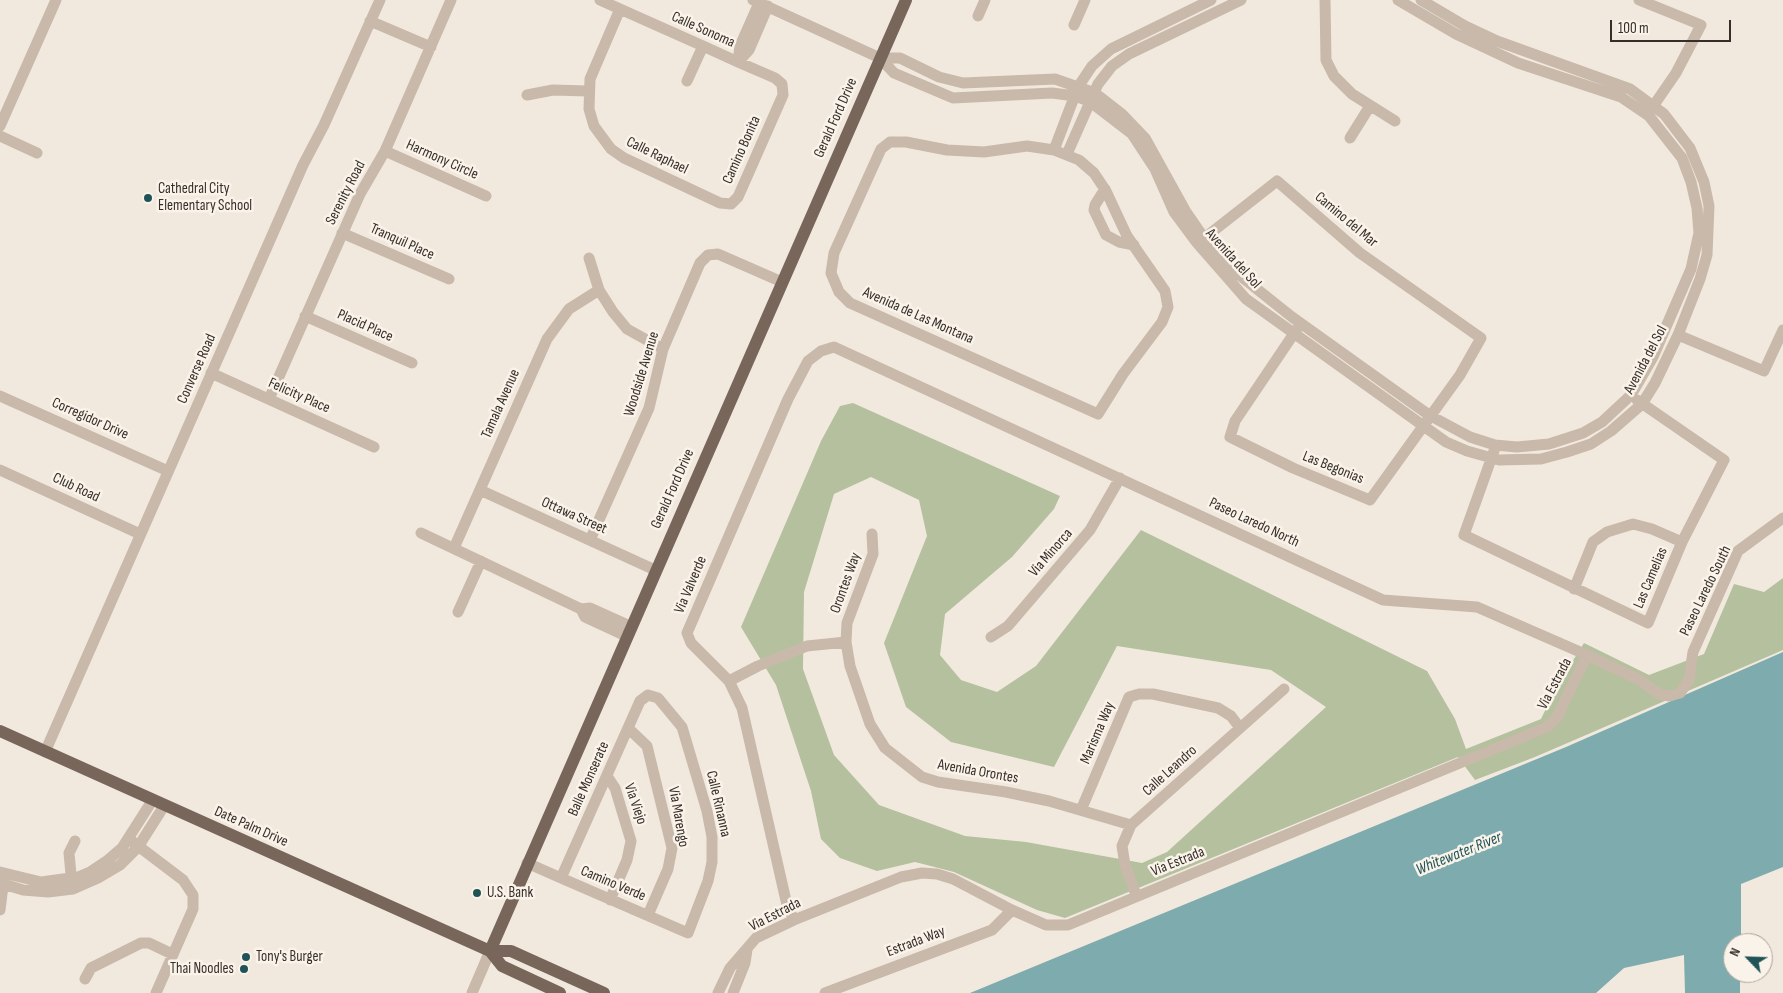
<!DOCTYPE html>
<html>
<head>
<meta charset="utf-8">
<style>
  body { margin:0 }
  #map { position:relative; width:1783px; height:993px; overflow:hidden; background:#f2e9de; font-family:"Sofia Sans Condensed",sans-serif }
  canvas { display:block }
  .north { position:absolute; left:1723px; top:933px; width:50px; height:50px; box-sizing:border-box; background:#f9f3ea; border:1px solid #aba49d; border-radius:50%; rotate:294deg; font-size:14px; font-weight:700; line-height:20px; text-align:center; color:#372e29 }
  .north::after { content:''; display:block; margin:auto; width:18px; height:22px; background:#205357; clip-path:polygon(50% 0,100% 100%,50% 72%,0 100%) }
  .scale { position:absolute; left:1610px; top:20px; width:121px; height:22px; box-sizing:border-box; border:2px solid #372e29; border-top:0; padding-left:6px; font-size:15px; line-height:18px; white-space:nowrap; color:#372e29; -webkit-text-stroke:4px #f9f3ea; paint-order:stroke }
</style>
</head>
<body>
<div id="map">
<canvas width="1783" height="993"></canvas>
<div class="north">N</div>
<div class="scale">100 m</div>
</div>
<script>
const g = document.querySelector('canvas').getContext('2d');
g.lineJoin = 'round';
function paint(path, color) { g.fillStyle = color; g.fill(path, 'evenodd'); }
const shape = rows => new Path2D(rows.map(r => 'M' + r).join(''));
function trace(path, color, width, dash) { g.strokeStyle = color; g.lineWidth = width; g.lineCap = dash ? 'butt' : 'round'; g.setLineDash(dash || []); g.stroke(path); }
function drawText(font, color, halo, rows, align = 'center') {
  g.font = font + ' "Sofia Sans Condensed",sans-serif'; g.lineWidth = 5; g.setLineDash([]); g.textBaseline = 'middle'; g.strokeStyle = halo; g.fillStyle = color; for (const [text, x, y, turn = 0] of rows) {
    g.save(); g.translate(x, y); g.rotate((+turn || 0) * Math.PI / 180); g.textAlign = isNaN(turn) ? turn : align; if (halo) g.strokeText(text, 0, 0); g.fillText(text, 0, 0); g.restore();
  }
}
paint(shape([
  [853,403,1060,496,1054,509,1012,557,945,614,940,655,961,680,997,692,1036,666,1141,530,1427,671,1455,719,1466,749,1541,719,1557,686,1584,643,1649,675,1704,654,1734,584,1764,592,1783,578,1783,650,1535,757,1475,780,1458,757,1065,918,1037,910,954,872,915,862,877,871,840,858,821,839,811,791,776,685,741,627,821,441,840,406],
  [871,477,919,500,927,536,884,643,906,707,951,742,1054,767,1117,646,1271,670,1326,707,1167,852,1142,863,1026,842,965,836,879,805,834,755,803,669,804,592,834,494]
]), '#b4c09e');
paint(shape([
  [1783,652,1783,867,1741,884,1741,943,1733,943,1733,973,1740,973,1740,993,1685,993,1684,955,1624,968,1596,993,970,993,1566,747]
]), '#7eabae');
trace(shape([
  [600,0,620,9,703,46,738,62,775,78,782,84,783,95,738,197,731,204,720,203,624,158,611,149,594,126,589,109,590,79,620,9],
  [753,0,880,58,894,73,953,98,1052,93,1075,96,1089,101,1132,134,1155,169,1174,212,1197,243,1246,299,1446,442,1467,451,1499,460,1541,459,1567,452,1591,444,1611,431,1642,404,1655,383,1678,335,1700,279,1707,255,1709,206,1704,182,1690,148,1664,114,1630,89,1497,41,1465,26,1421,0],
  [1325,0,1326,60,1334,76,1352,94,1395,121],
  [1639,0,1701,25,1676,73,1654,105],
  [759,3,740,46,738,62,749,50,768,6],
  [978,16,985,0],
  [370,21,431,47],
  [1074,25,1085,0],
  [880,58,900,58,939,77,963,83,1055,79,1095,93,1122,114,1145,138,1186,212,1204,238,1233,270,1292,317,1429,415,1470,437,1495,445,1517,447,1549,444,1583,433,1602,422,1631,395,1653,357,1691,269,1699,233,1697,208,1691,182,1682,158,1649,116,1621,97,1518,63,1456,34,1398,0],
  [687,81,703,46],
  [527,95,553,90,588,91],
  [0,126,56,0],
  [0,136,37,153],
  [1350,138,1370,106],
  [890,142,906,142,947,150,984,152,1027,146,1054,150,1079,160,1094,173,1106,191,1127,236,1165,291,1168,307,1162,322,1123,374,1098,414,850,303,839,292,831,273,834,253,881,149,890,142],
  [1054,150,1078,87,1092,66,1111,49,1211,0],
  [385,151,486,196],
  [1067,154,1098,84,1112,66,1129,54,1241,0],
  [1105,189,1095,205,1094,210,1106,235,1119,242,1134,245],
  [342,233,449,279],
  [1198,243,1277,181,1360,253,1481,338,1460,375,1370,500,1293,468,1230,437,1235,421,1297,329],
  [589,258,599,290,613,312,627,329,663,349],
  [305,316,412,363],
  [1678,335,1764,371,1783,330],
  [211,373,374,447],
  [0,396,168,471],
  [269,399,360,194,385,151,451,0],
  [1494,451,1464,535,1648,623,1682,542,1724,460,1637,400],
  [0,470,140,534],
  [480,490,655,570],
  [421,533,581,609,585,617,626,636],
  [590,540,649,408,663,349,700,263,708,255,718,254,782,282],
  [454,548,547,339,569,309,599,290],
  [1574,589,1593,542,1607,532,1633,524,1652,529,1682,542],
  [581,609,590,608,630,626],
  [458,612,481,561],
  [991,637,1008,626,1090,530,1120,478],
  [846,642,847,623,873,554,872,534],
  [729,681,758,666,807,646,846,642,850,666,870,724,885,748,922,777,938,782,1006,792,1049,801,1131,825],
  [628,728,647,746,672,848,668,869,648,915],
  [45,752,303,165,324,125,380,0],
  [607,776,615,788,631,841,627,860,610,900],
  [1081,810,1129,697,1139,694,1153,694,1218,708,1231,716,1240,728],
  [129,839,183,880,193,895,193,909,156,993],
  [527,863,561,878,688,933,708,881,712,862,712,837,707,811,682,727,658,698,648,695,640,701,561,878],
  [0,872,41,882,78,877,90,872,108,860,122,848,152,801],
  [0,883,23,890,48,892,73,889,98,878,120,865,138,847,164,806],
  [72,885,69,853,75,841],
  [1136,895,1125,865,1122,846,1131,825,1284,689],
  [0,910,4,878],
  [794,920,787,905,742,708,729,681,691,643,687,633,788,399,808,361,821,351,834,347,1383,600,1477,607,1587,655,1640,680,1659,694,1669,696,1680,693,1689,680,1693,652,1738,551,1783,518],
  [85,979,91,968,141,943,149,943,172,954],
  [472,993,490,951],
  [718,993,730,968,756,938,794,920,901,877,922,873,937,874,953,879,1012,910,1046,925,1068,925,1547,727,1557,717,1587,655],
  [733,993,745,963,747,950],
  [825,993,992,930,1012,910]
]), '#c9b9aa', 11);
trace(shape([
  [0,731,490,951,511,951,604,993],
  [490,951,906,0],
  [490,951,502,966,560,993]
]), '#78665b', 12);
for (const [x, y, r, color] of [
  [148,198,5,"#205357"],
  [477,893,5,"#205357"],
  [246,957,5,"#205357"],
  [244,969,5,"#205357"]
]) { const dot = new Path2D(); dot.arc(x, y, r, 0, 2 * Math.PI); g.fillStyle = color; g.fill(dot); trace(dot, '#f9f3ea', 2); }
drawText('15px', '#372e29', '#f9f3ea', [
  ["Calle Sonoma",703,30,24],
  ["Gerald Ford Drive",836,118,-66],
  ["Camino Bonita",742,150,-66],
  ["Calle Raphael",657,156,26],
  ["Harmony Circle",442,160,24],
  ["Serenity Road",346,193,-63],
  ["Camino del Mar",1346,220,40],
  ["Tranquil Place",402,242,24],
  ["Avenida del Sol",1233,259,48],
  ["Avenida de Las Montana",918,316,24],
  ["Placid Place",365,326,24],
  ["Avenida del Sol",1646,360,-62],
  ["Converse Road",197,369,-66],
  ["Woodside Avenue",642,374,-73],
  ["Felicity Place",299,396,24],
  ["Tamala Avenue",501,404,-66],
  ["Corregidor Drive",90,419,24],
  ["Las Begonias",1333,468,22],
  ["Club Road",76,488,25],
  ["Gerald Ford Drive",673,489,-66],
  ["Ottawa Street",574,516,24],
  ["Paseo Laredo North",1254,523,25],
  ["Via Minorca",1051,553,-49],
  ["Las Camelias",1651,578,-67],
  ["Orontes Way",846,583,-70],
  ["Via Valverde",691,585,-67],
  ["Paseo Laredo South",1706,591,-64],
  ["Via Estrada",1555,684,-62],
  ["Marisma Way",1098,733,-67],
  ["Calle Leandro",1170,771,-42],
  ["Avenida Orontes",978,772,10],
  ["Balle Monserate",589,779,-66],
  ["Via Viejo",635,804,71],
  ["Calle Rinanna",718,804,77],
  ["Via Marengo",678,817,80],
  ["Date Palm Drive",251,827,24],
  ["Via Estrada",1178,862,-22],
  ["Camino Verde",613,884,23],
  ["Via Estrada",775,915,-27],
  ["Estrada Way",916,942,-21]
]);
drawText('15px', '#372e29', '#f9f3ea', [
  ["Cathedral City",158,189],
  ["Elementary School",158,206],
  ["U.S. Bank",487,893],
  ["Tony's Burger",256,957],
  ["Thai Noodles",234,969,"right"]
], 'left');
drawText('italic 16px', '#205357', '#f9f3ea', [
  ["Whitewater River",1459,854,-22]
]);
</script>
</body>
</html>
